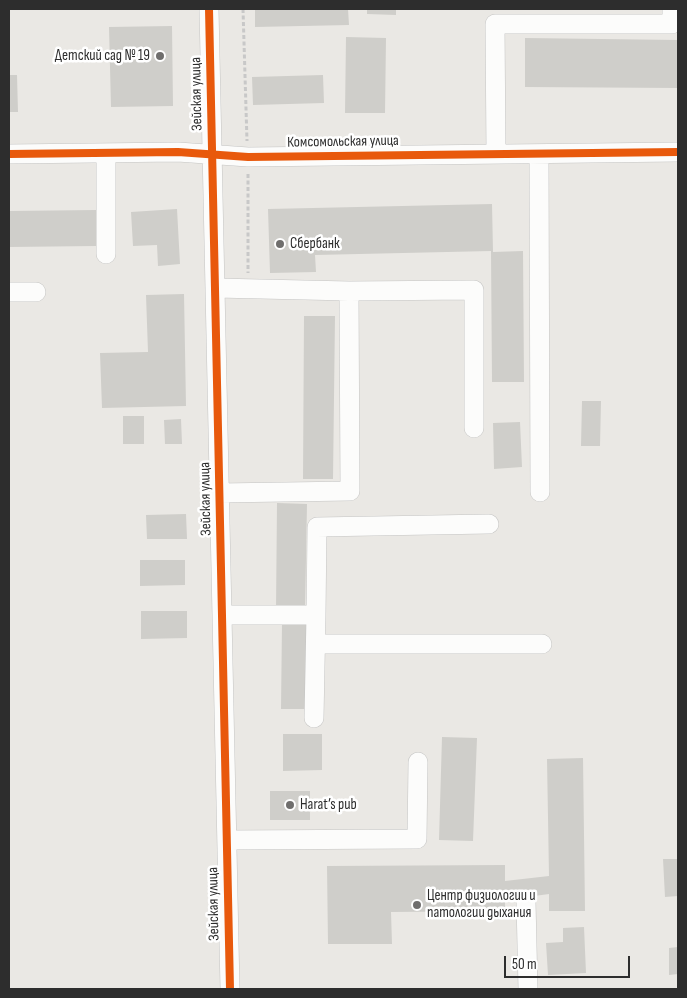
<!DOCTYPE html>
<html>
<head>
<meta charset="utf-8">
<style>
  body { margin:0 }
  #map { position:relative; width:687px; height:998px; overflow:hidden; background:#eae8e4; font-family:"Sofia Sans Condensed",sans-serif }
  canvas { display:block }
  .frame { position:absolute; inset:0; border:10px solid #2d2d2d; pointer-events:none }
  .scale { position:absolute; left:504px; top:956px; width:126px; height:22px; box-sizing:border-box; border:2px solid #2d2d2d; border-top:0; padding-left:6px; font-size:15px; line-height:18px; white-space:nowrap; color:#2d2d2d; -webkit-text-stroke:4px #fff; paint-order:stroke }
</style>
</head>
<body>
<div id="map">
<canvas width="687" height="998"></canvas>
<div class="frame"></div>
<div class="scale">50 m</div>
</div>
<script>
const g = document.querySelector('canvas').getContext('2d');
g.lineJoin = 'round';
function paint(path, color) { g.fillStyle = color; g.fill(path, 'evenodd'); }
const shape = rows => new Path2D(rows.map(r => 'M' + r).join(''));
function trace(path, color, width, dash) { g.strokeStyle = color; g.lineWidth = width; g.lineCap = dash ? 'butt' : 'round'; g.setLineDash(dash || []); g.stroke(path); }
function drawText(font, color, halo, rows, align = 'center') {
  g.font = font + ' "Sofia Sans Condensed",sans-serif'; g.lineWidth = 5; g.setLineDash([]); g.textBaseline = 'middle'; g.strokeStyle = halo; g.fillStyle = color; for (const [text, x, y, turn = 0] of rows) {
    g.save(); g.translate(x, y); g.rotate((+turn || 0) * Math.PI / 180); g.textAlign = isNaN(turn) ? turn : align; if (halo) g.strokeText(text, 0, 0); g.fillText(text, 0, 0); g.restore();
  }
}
paint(shape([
  [255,9,348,9,349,25,255,27],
  [367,9,396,9,396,15,367,14],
  [172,26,173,106,111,107,109,27],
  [346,37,386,38,385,113,345,113],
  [525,38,678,40,678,88,525,87],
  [9,75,17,75,18,112,9,112],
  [323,75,324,103,253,105,252,77],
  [492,204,493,252,523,251,524,382,492,382,491,251,315,255,316,272,270,273,268,209],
  [177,209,180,264,158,266,157,245,133,246,131,212],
  [96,210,96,246,9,247,9,211],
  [184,294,186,406,102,408,100,353,148,352,146,295],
  [304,316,335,316,333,479,303,479],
  [582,401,601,401,600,446,581,446],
  [123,416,144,416,144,444,123,444],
  [181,419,182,444,165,444,164,420],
  [520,422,522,467,494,469,493,423],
  [277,503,307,504,305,611,276,610],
  [186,514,187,539,147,539,146,515],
  [140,560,185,560,185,585,140,586],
  [141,611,187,611,187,638,141,639],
  [282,623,308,623,306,709,281,709],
  [283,734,322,734,322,770,283,771],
  [442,737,477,738,473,841,439,840],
  [583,758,585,911,549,911,549,894,505,900,505,911,391,912,392,944,328,944,327,866,505,865,505,881,549,876,547,759],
  [270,791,310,791,310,820,270,820],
  [663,859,678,859,678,896,665,897],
  [584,927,586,973,548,975,546,943,563,942,563,928],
  [678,947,678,974,669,975,669,948]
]), '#cfceca');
const minor = shape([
  [209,9,230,989],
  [9,154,178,152,248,157,678,152],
  [496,154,495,24,672,24,672,9],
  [539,154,540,492],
  [106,254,106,153],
  [216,288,349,291],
  [9,292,36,292],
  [220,493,350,491,349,291,474,290,474,428],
  [222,615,316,615,317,527,489,524],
  [316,644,542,644],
  [314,718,316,615],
  [227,840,417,839,418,762],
  [526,902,528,989]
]);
trace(minor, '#c4c4c3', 20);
trace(shape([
  [243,9,247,141],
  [248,174,248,273]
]), '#c8c8c8', 3, [4, 2.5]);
trace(minor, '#fcfcfb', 19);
trace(shape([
  [209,9,230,989],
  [9,154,178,152,248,157,678,152]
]), '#e8590c', 8);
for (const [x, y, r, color] of [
  [160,56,5,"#6f6e6d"],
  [280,244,5,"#6f6e6d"],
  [290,805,5,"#6f6e6d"],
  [417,905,5,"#6f6e6d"]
]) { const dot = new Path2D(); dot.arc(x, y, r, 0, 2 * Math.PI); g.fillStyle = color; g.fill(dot); trace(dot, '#fff', 2); }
drawText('15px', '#2d2d2d', '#fff', [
  ["Детский сад № 19",150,56,"right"],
  ["Сбербанк",290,244],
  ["Harat’s pub",300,805],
  ["Центр физиологии и",427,896],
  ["патологии дыхания",427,913]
], 'left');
drawText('15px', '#2d2d2d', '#fff', [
  ["Зейская улица",197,94,-91],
  ["Комсомольская улица",343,142,-1],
  ["Зейская улица",206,499,-91],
  ["Зейская улица",214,904,-91]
]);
</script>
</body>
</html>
